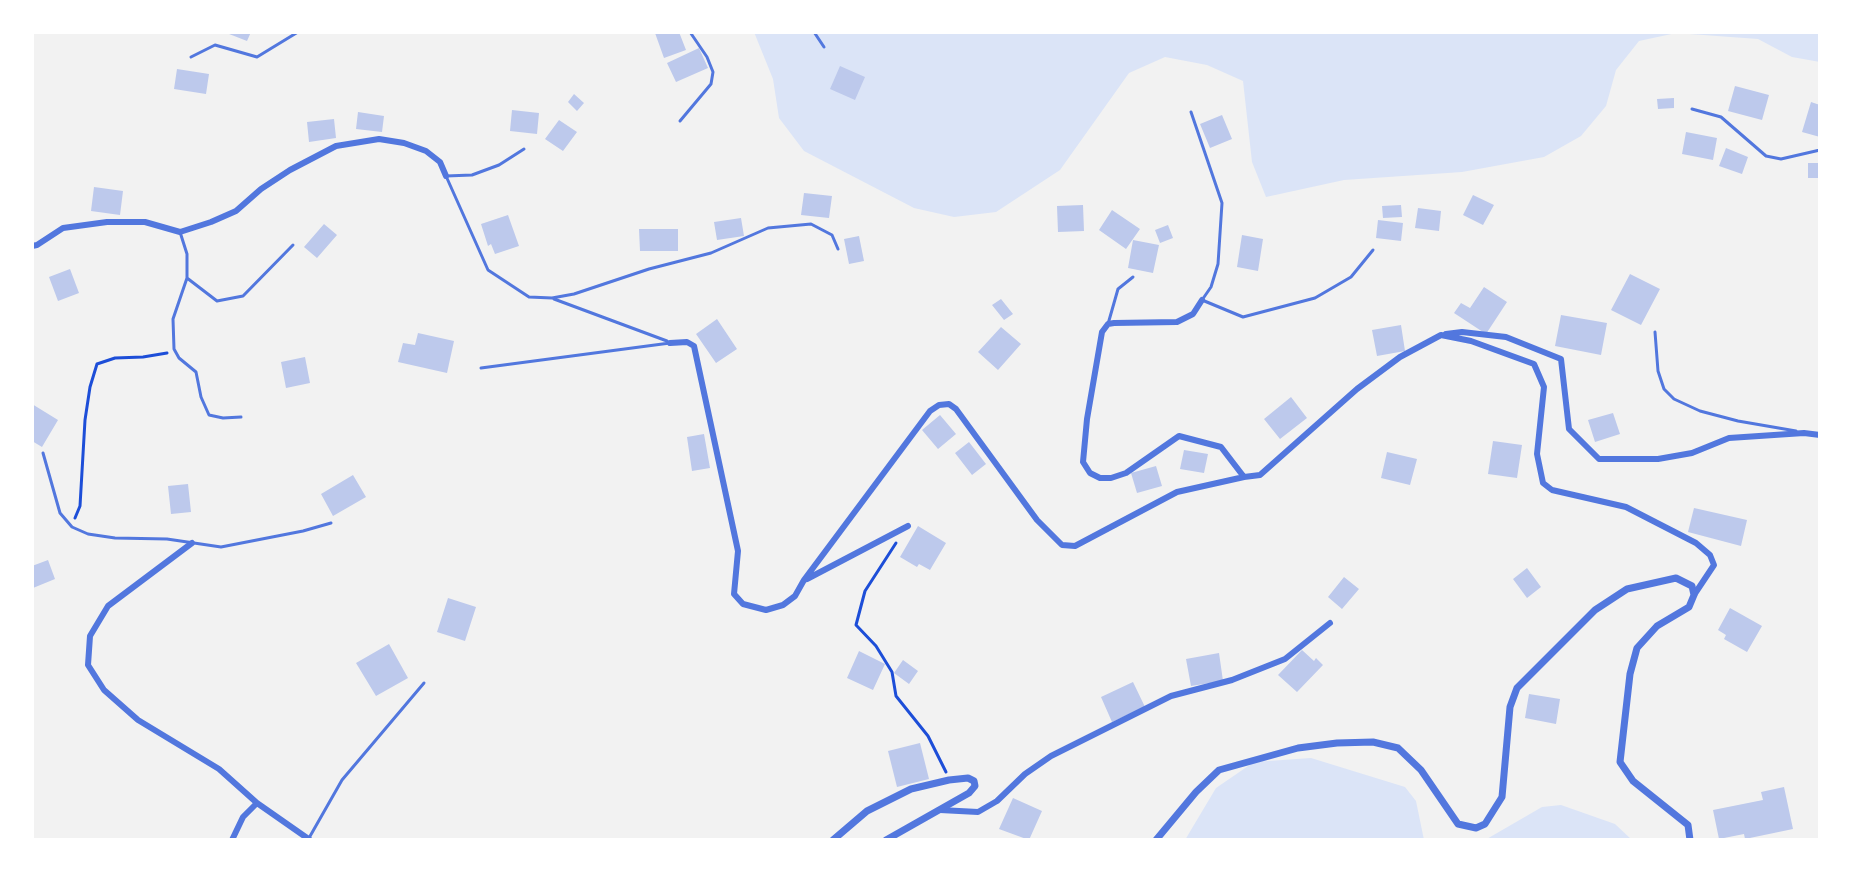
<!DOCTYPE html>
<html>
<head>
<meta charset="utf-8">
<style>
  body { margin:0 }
  #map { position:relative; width:1852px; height:872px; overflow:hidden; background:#f2f2f2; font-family:"Noto Serif",serif }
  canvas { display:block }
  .frame { position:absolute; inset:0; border:34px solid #fff; pointer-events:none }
</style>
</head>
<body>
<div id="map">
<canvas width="1852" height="872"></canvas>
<div class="frame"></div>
</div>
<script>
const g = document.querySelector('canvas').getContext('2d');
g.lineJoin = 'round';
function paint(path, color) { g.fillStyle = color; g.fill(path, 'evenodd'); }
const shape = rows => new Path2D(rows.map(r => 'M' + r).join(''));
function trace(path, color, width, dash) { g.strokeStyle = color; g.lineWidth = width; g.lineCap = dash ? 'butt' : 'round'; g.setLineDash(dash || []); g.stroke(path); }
paint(shape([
  [754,32,1820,32,1820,62,1792,57,1758,39,1676,33,1639,41,1616,70,1606,106,1581,136,1544,157,1462,172,1344,180,1266,197,1252,162,1243,81,1207,65,1165,57,1129,73,1060,170,996,212,954,217,914,208,804,151,779,118,773,79],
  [1311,758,1405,787,1416,801,1424,840,1185,840,1216,788,1254,762],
  [1561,805,1615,824,1632,840,1485,840,1542,807]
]), '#dbe4f7');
paint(shape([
  [224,32,251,32,247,41],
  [679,32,686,50,664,58,655,33],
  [699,48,708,68,676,82,667,63],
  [840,66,865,77,855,100,830,89],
  [177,69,209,74,206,94,174,89],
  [1735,86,1769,95,1762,120,1728,111],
  [574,94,584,103,577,111,568,102],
  [1674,98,1674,108,1658,109,1657,99],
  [1811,102,1820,105,1820,137,1802,132],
  [512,110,539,113,537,134,510,131],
  [358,112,384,116,382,132,356,129],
  [1222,115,1232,139,1210,148,1200,124],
  [334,119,336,138,309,142,307,122],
  [559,120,577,132,563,151,545,139],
  [1686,132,1717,138,1713,160,1682,154],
  [1726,148,1748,157,1742,174,1719,166],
  [1808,163,1820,163,1820,178,1808,178],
  [94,187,123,191,120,215,91,211],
  [804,193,832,196,829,218,801,215],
  [1473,195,1494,205,1483,225,1463,215],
  [1083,205,1084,231,1058,232,1057,206],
  [1401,205,1402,217,1383,218,1382,206],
  [1418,208,1441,211,1439,231,1415,228],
  [1112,210,1140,229,1126,249,1099,230],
  [508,215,519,246,495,254,491,244,488,246,481,224],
  [741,218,744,236,717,240,714,222],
  [1378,220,1403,223,1401,241,1376,238],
  [324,224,337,235,317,258,304,247],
  [1168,225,1173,238,1160,243,1155,230],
  [639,229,678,229,678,251,640,251],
  [1242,235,1263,239,1258,271,1237,267],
  [859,236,864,261,849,264,844,239],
  [1133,240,1159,245,1153,273,1128,268],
  [70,269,79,293,58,301,49,277],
  [1630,274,1660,289,1641,325,1611,310],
  [1484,287,1507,302,1486,334,1454,313,1461,303,1470,308],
  [1001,299,1013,314,1004,320,992,305],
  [1561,315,1607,323,1601,355,1555,346],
  [717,319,737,349,716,363,696,334],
  [1401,325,1405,351,1377,356,1372,330],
  [1001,327,1021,344,998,370,978,352],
  [418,333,454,341,447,373,398,362,403,343,415,345],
  [305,357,310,383,286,388,281,362],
  [1291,397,1307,418,1280,439,1264,419],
  [32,404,58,420,42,447,32,441],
  [1613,413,1620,434,1595,442,1588,420],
  [940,415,956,434,938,449,922,430],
  [704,434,710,468,692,471,687,437],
  [1493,441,1522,445,1517,478,1488,474],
  [969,442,986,464,972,475,955,453],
  [1184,450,1208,454,1204,473,1180,469],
  [1387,452,1417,459,1410,485,1381,478],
  [1156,466,1162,486,1137,493,1131,473],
  [353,475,366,497,333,516,321,494],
  [188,484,191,512,171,514,168,486],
  [1694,508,1747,520,1741,546,1688,532],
  [918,526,946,543,930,570,919,564,917,567,900,557],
  [48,560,55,579,33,588,32,566],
  [1527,568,1541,587,1527,598,1513,579],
  [1344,577,1359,589,1342,609,1328,597],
  [448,598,476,607,465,641,437,632],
  [1730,608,1762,626,1747,652,1724,639,1726,635,1718,630],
  [389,644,408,678,376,696,356,663],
  [1302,650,1314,661,1316,658,1323,665,1297,692,1278,675],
  [859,651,885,664,873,690,847,678],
  [1219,653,1223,681,1191,686,1186,659],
  [903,660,918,671,909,684,894,673],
  [1133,682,1145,707,1112,722,1101,697],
  [1529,694,1560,699,1556,724,1525,718],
  [920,743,929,779,897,787,888,751],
  [1784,787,1793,829,1745,839,1744,834,1719,839,1713,810,1763,800,1761,792],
  [1013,798,1042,811,1029,840,999,829]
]), '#bdc9ec');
trace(shape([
  [75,518,80,506,85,420,90,387,97,364,115,358,143,357,167,353],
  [896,543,865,591,856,625,876,646,892,672,896,696,928,736,946,772]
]), '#1d4ed8', 3);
trace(shape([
  [814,32,824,47],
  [191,57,215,45,257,57,298,32],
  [1692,109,1721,117,1766,156,1781,159,1820,150],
  [1191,112,1222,203,1218,264,1211,287,1202,300,1243,317,1315,298,1351,277,1373,250],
  [680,121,711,84,713,72,707,57,690,32],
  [524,149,499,165,472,175,446,176,488,270,529,297,552,298,574,294,649,269,711,253,768,228,811,224,832,235,838,249],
  [180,232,187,254,187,278,173,319,174,349,179,358,196,372,201,397,209,415,223,418,241,417],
  [187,278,217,301,243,296,293,245],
  [554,299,667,341],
  [1108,324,1118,289,1133,277],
  [1655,332,1658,371,1664,389,1674,399,1700,411,1738,421,1796,431],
  [481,368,670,343],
  [43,453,60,513,72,527,88,534,115,538,167,539,221,547,303,531,331,523],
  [309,838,342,780,424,683]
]), '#5277de', 3);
trace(shape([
  [32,246,37,245,63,228,107,222,145,222,180,232,211,222,236,211,261,189,290,170,336,146,379,139,404,143,426,151,440,162,446,176],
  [1202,300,1193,314,1177,322,1114,323,1108,324,1102,332,1087,419,1083,462,1090,473,1100,478,1111,478,1126,473,1179,436,1221,447,1244,477,1260,475,1357,389,1400,357,1441,335,1471,341,1534,364,1544,387,1537,454,1543,483,1552,490,1626,507,1696,543,1710,555,1714,565,1694,595],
  [1446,334,1462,332,1506,337,1561,359,1569,429,1599,459,1658,459,1692,453,1729,438,1804,433,1820,435],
  [670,343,687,342,694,346,738,551,734,594,743,604,766,610,783,605,795,596,804,580,930,411,939,405,949,404,956,409,1037,520,1062,545,1075,546,1177,492,1244,477],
  [192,543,108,606,90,636,88,665,104,690,138,720,219,769,257,803,310,840],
  [807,579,908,526],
  [940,810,978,812,997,801,1025,774,1051,756,1171,696,1232,680,1285,659,1330,623],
  [232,840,243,817,257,803]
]), '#5277de', 6);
trace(shape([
  [833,840,867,811,911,789,949,780,968,778,974,781,975,786,969,793,886,840],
  [1156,840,1196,792,1219,770,1298,748,1337,743,1373,742,1398,748,1421,770,1458,824,1476,828,1485,824,1502,797,1510,707,1517,688,1595,610,1627,589,1676,578,1692,586,1694,595,1689,607,1657,626,1637,648,1630,674,1620,762,1633,781,1688,825,1690,840]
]), '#5277de', 7);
</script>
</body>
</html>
